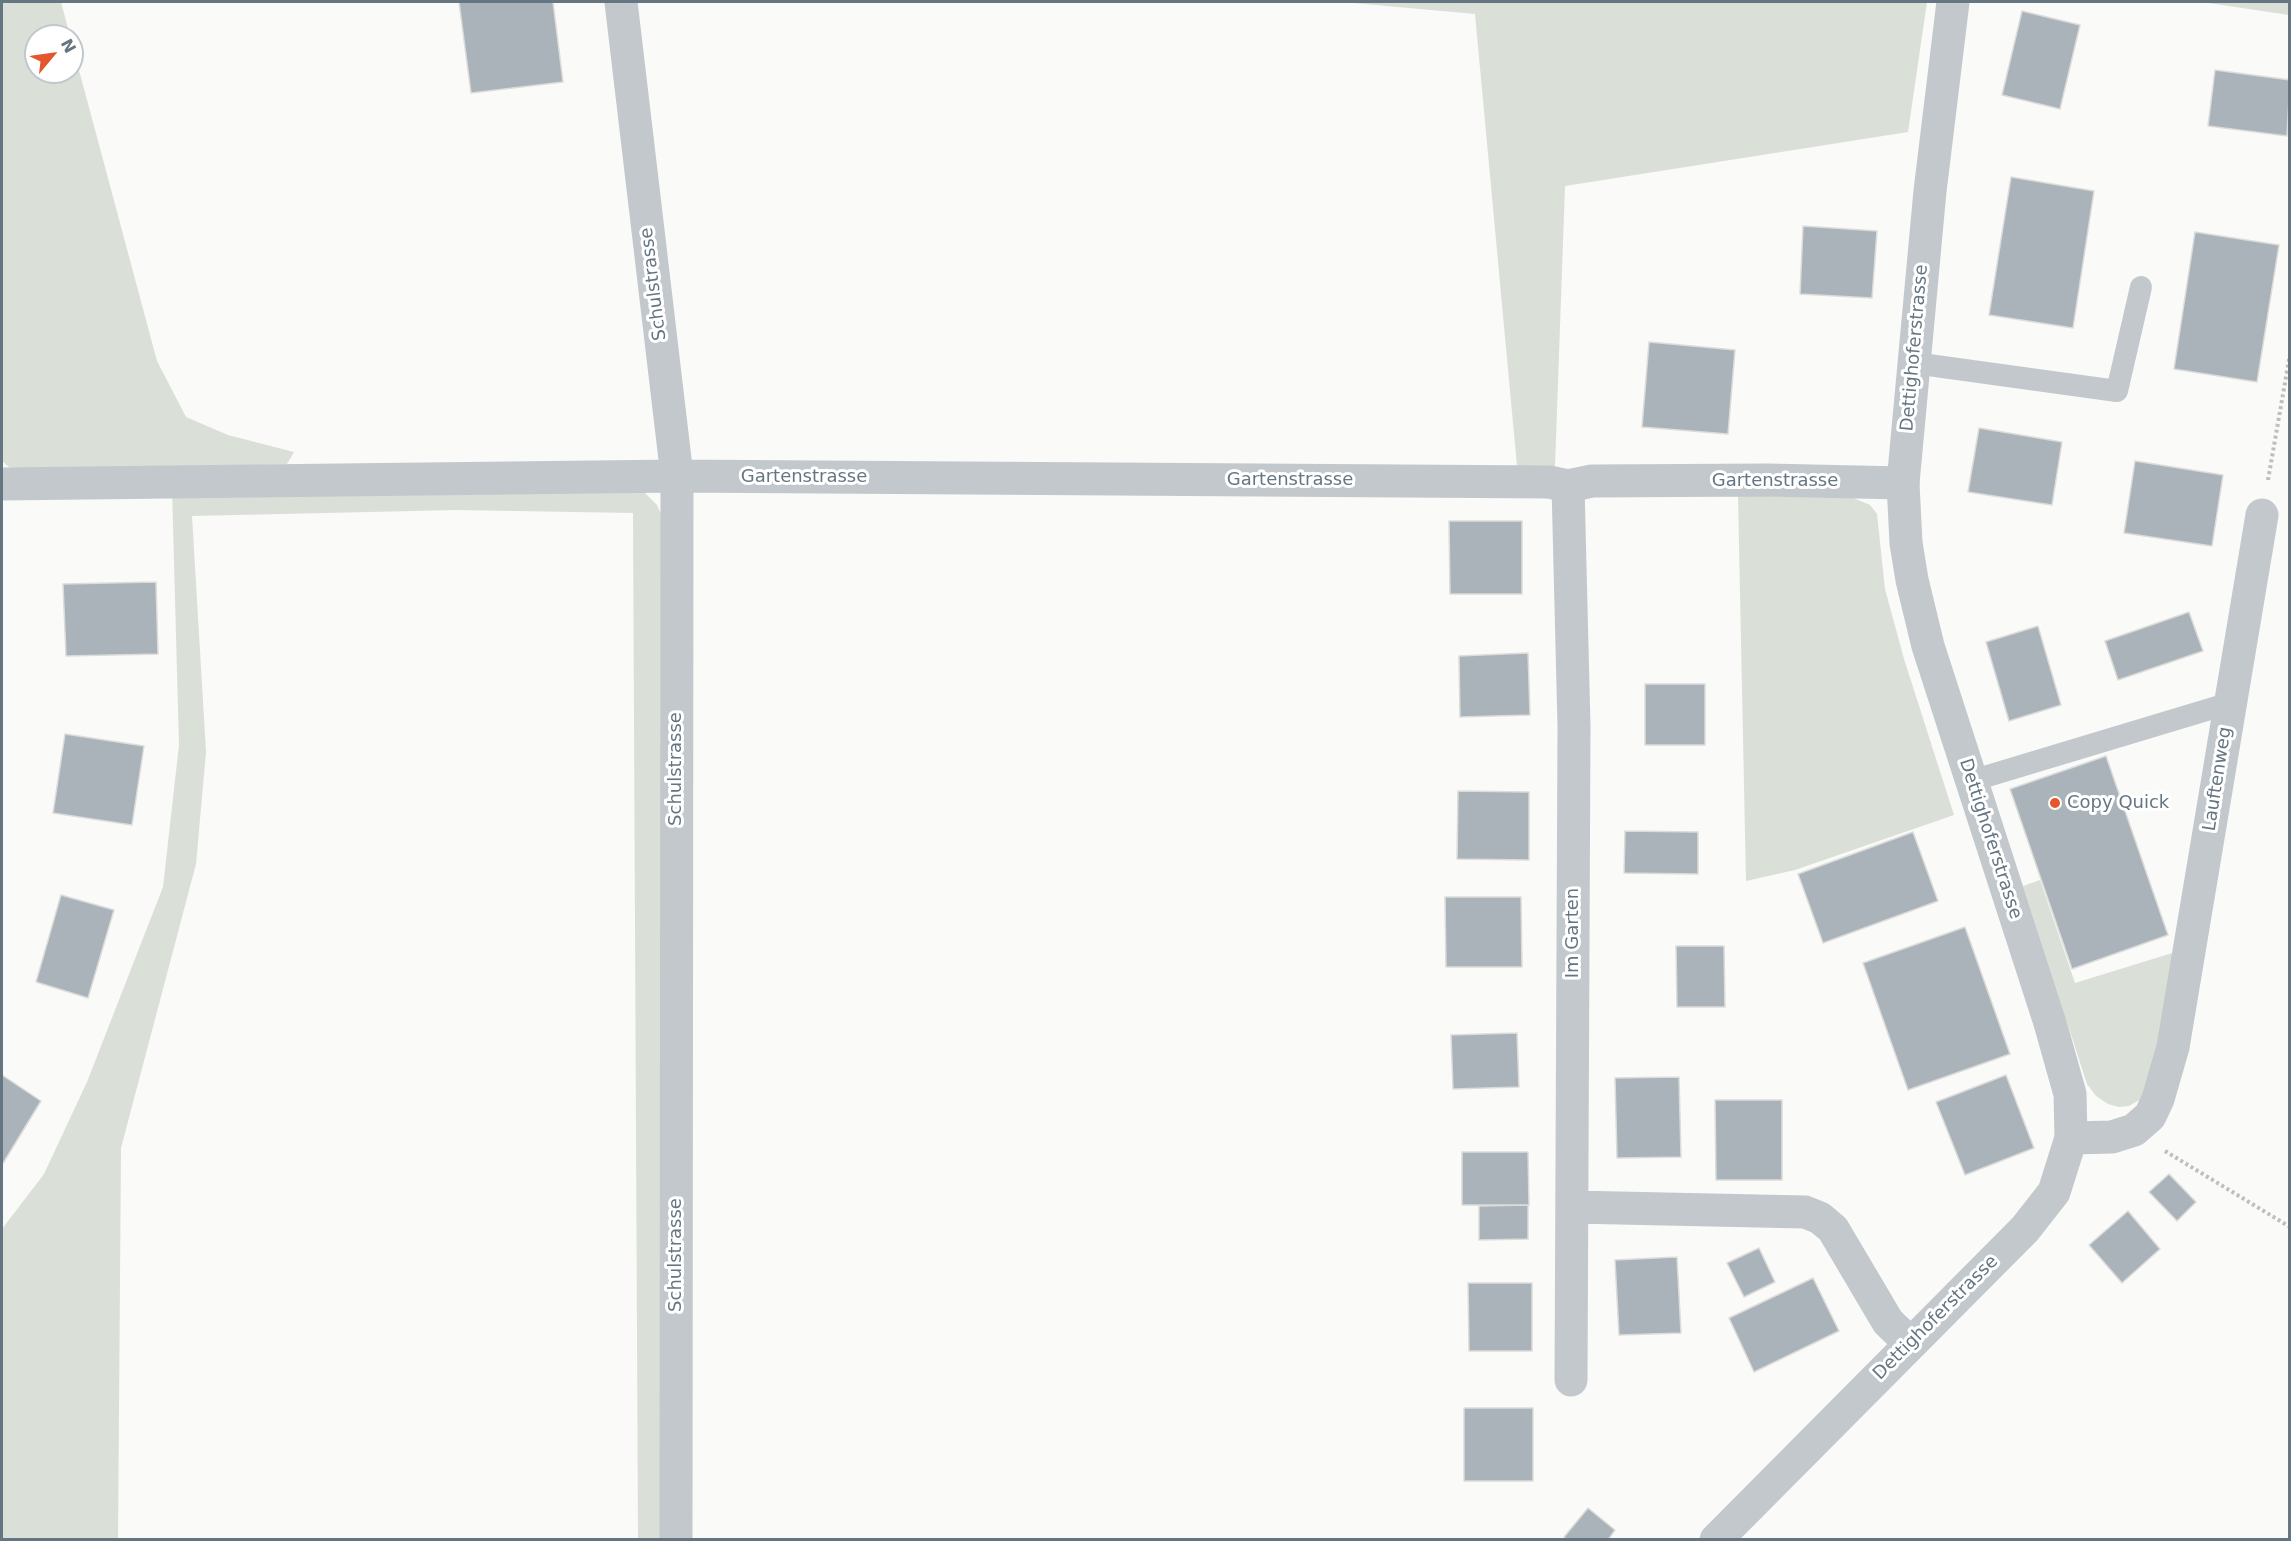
<!DOCTYPE html>
<html>
<head>
<meta charset="utf-8">
<style>
  body { margin:0 }
  #map { position:relative; width:2291px; height:1541px; overflow:hidden; background:#fafaf8; font-family:"DejaVu Sans",sans-serif }
  canvas { display:block }
  .frame { position:absolute; inset:0; border:3px solid #657683; pointer-events:none }
  .north { position:absolute; left:24px; top:24px; width:60px; height:60px; box-sizing:border-box; background:#fff; border:2px solid #c1c8cd; border-radius:50%; rotate:61deg; font-size:16px; font-weight:700; line-height:24px; text-align:center; color:#657683 }
  .north::after { content:''; display:block; margin:auto; width:21px; height:27px; background:#e4572e; clip-path:polygon(50% 0,100% 100%,50% 72%,0 100%) }
</style>
</head>
<body>
<div id="map">
<canvas width="2291" height="1541"></canvas>
<div class="frame"></div>
<div class="north">N</div>
</div>
<script>
const g = document.querySelector('canvas').getContext('2d');
g.lineJoin = 'round';
function paint(path, color) { g.fillStyle = color; g.fill(path, 'evenodd'); }
const shape = rows => new Path2D(rows.map(r => 'M' + r).join(''));
function trace(path, color, width, dash) { g.strokeStyle = color; g.lineWidth = width; g.lineCap = dash ? 'butt' : 'round'; g.setLineDash(dash || []); g.stroke(path); }
function drawText(font, color, halo, rows, align = 'center') {
  g.font = font + ' "DejaVu Sans",sans-serif'; g.lineWidth = 6; g.setLineDash([]); g.textBaseline = 'middle'; g.strokeStyle = halo; g.fillStyle = color; for (const [text, x, y, turn = 0] of rows) {
    g.save(); g.translate(x, y); g.rotate((+turn || 0) * Math.PI / 180); g.textAlign = isNaN(turn) ? turn : align; if (halo) g.strokeText(text, 0, 0); g.fillText(text, 0, 0); g.restore();
  }
}
paint(shape([
  [2,2,61,2,70,36,36,36,36,72,72,72,72,44,157,361,186,417,228,435,294,452,287,464,60,472,27,471,9,467,2,461],
  [1343,2,1927,2,1908,132,1565,186,1555,466,1517,466,1475,14],
  [2202,2,2289,2,2289,15],
  [172,488,641,489,657,505,663,518,667,1539,638,1539,633,513,457,510,192,516,206,752,196,864,121,1148,118,1539,2,1539,2,1229,44,1174,87,1082,163,887,179,745],
  [1738,496,1851,497,1870,505,1877,514,1885,589,1904,659,1954,815,1795,870,1746,881],
  [2040,880,2075,983,2182,950,2164,1047,2141,1099,2129,1106,2119,1107,2108,1104,2096,1096,2087,1084,2023,886]
]), '#dadfd7');
const building = shape([
  [459,2,553,2,563,82,471,93,459,2],
  [2022,11,2080,25,2060,109,2002,95,2022,11],
  [2215,70,2290,80,2287,136,2208,126,2215,70],
  [2011,177,2094,191,2073,328,1989,315,2011,177],
  [1803,226,1877,231,1872,298,1800,294,1803,226],
  [2195,232,2279,245,2257,382,2174,369,2195,232],
  [1649,342,1735,350,1728,434,1642,427,1649,342],
  [1979,428,2062,442,2052,505,1968,492,1979,428],
  [2135,461,2223,475,2212,546,2124,533,2135,461],
  [1449,521,1522,521,1522,594,1450,594,1449,521],
  [156,582,158,654,66,656,63,584,156,582],
  [2189,612,2203,651,2118,680,2105,641,2189,612],
  [2038,626,2061,705,2009,721,1986,642,2038,626],
  [1528,653,1530,715,1460,717,1459,656,1528,653],
  [1645,684,1705,684,1705,745,1645,745,1645,684],
  [65,734,144,746,132,825,53,813,65,734],
  [2106,756,2168,935,2072,969,2010,789,2106,756],
  [1458,791,1529,792,1529,860,1457,859,1458,791],
  [1625,831,1698,832,1698,874,1624,873,1625,831],
  [1913,832,1938,901,1823,943,1798,874,1913,832],
  [61,895,114,910,88,998,36,982,61,895],
  [1445,897,1521,897,1522,967,1446,967,1445,897],
  [1965,927,2010,1054,1908,1090,1863,963,1965,927],
  [1676,946,1724,946,1725,1007,1677,1007,1676,946],
  [1517,1033,1519,1087,1453,1089,1451,1035,1517,1033],
  [2,1075,41,1101,2,1165,2,1075],
  [2006,1075,2034,1148,1965,1175,1936,1102,2006,1075],
  [1679,1077,1681,1157,1617,1158,1615,1078,1679,1077],
  [1715,1100,1782,1100,1782,1180,1716,1180,1715,1100],
  [1462,1152,1528,1152,1529,1205,1462,1205,1462,1152],
  [2169,1174,2196,1202,2177,1221,2149,1192,2169,1174],
  [1528,1205,1528,1239,1479,1240,1479,1206,1528,1205],
  [2128,1211,2160,1249,2122,1283,2089,1245,2128,1211],
  [1759,1248,1775,1282,1744,1297,1727,1263,1759,1248],
  [1677,1257,1681,1333,1619,1335,1615,1260,1677,1257],
  [1813,1278,1839,1331,1754,1372,1729,1318,1813,1278],
  [1468,1283,1532,1283,1532,1351,1469,1351,1468,1283],
  [1464,1408,1533,1408,1533,1481,1464,1481,1464,1408],
  [1588,1508,1615,1530,1608,1540,1567,1540,1564,1537,1588,1508]
]);
paint(building, '#aab3b9');
trace(building, '#dcdcda', 1.5);
trace(shape([
  [2268,480,2290,354],
  [2165,1151,2290,1227]
]), '#bbbfc2', 4, [3, 3]);
trace(shape([
  [1914,363,2117,391,2141,287],
  [1971,781,2230,703]
]), '#c3c8cc', 22);
trace(shape([
  [621,2,677,476,676,1540],
  [2,484,677,476,1549,482,1568,486,1592,481,1767,480,1903,483],
  [1568,486,1574,726,1571,1380],
  [2071,1138,2112,1137,2134,1130,2150,1116,2158,1099,2173,1047,2262,515],
  [1572,1207,1805,1212,1820,1218,1833,1229,1888,1322,1910,1343]
]), '#c3c8cc', 33);
trace(shape([
  [1716,1540,2025,1229,2054,1192,2071,1138,2070,1094,2050,1023,1928,646,1912,580,1906,543,1903,483,1930,191,1953,2]
]), '#c3c8cc', 33);
for (const [x, y, r, color] of [
  [2055,803,6,"#e4572e"]
]) { const dot = new Path2D(); dot.arc(x, y, r, 0, 2 * Math.PI); g.fillStyle = color; g.fill(dot); trace(dot, '#fff', 2); }
drawText('18px', '#657683', '#fff', [
  ["Schulstrasse",654,284,-97],
  ["Dettighoferstrasse",1915,348,-85],
  ["Gartenstrasse",804,477],
  ["Gartenstrasse",1290,480],
  ["Gartenstrasse",1775,481],
  ["Schulstrasse",676,769,-90],
  ["Lauftenweg",2218,779,-81],
  ["Dettighoferstrasse",1990,839,72],
  ["Im Garten",1573,933,-90],
  ["Schulstrasse",676,1255,-90],
  ["Dettighoferstrasse",1936,1318,-45]
]);
drawText('18px', '#657683', '#fff', [
  ["Copy Quick",2067,803]
], 'left');
</script>
</body>
</html>
